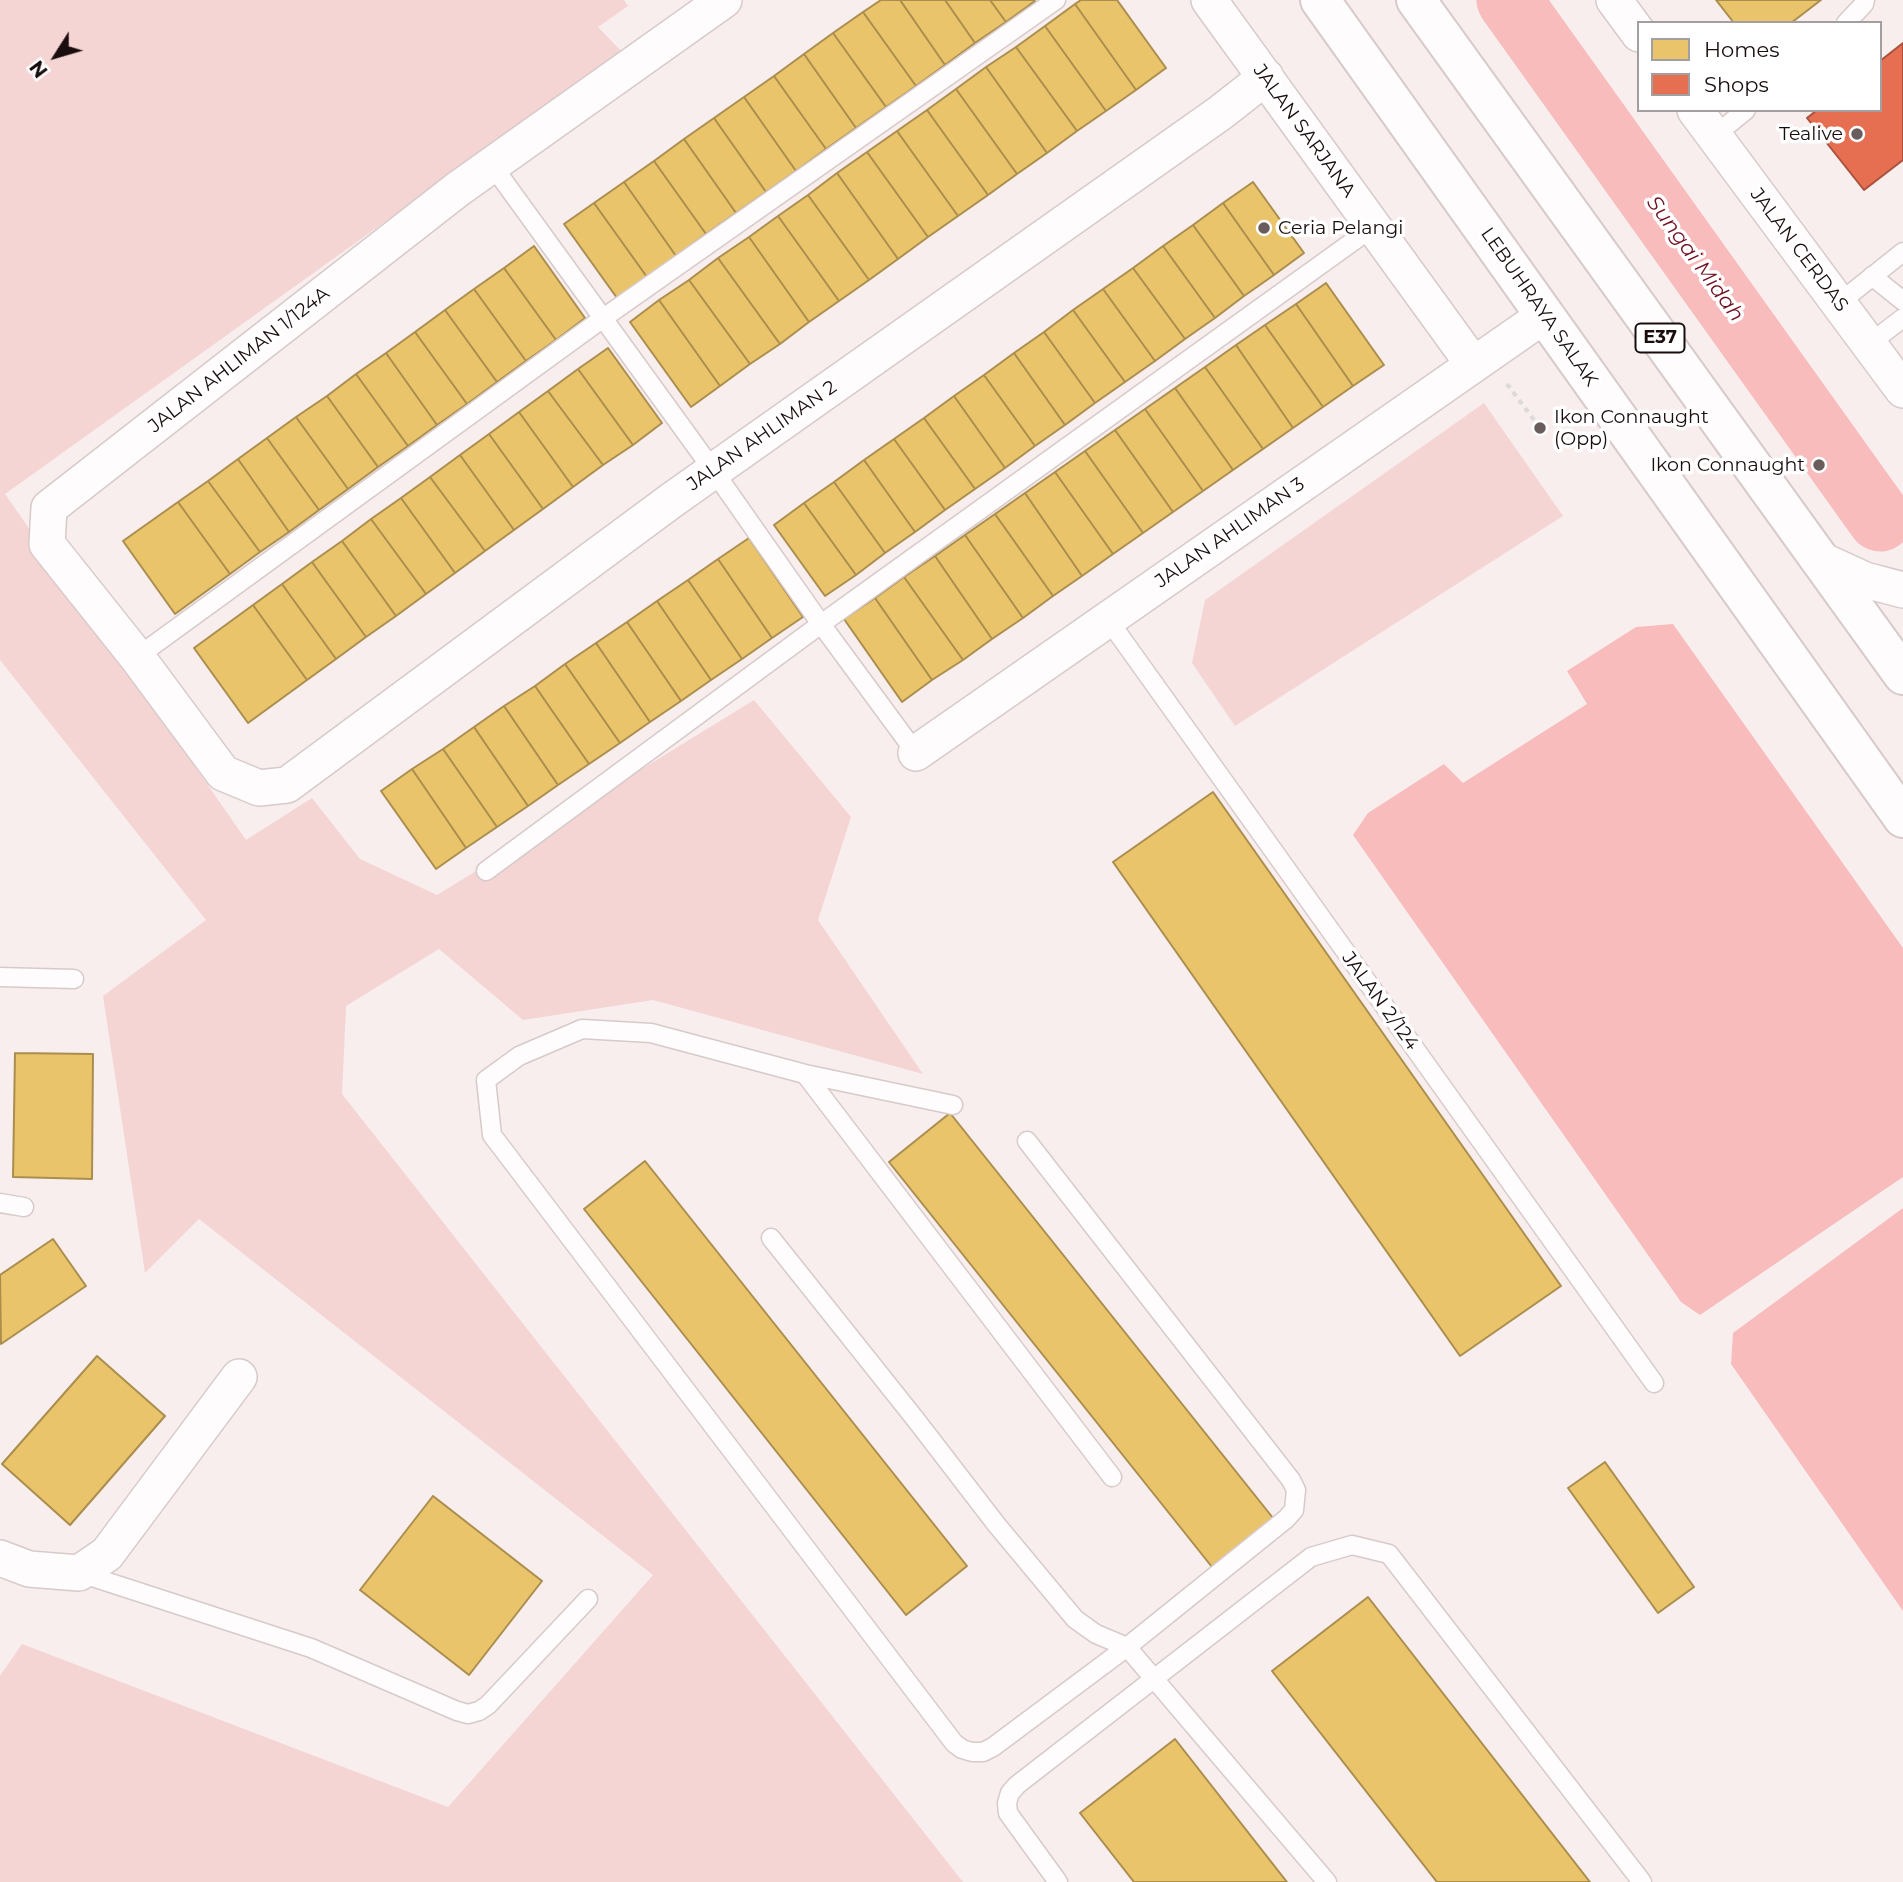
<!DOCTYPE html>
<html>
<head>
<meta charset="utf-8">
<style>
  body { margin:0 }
  #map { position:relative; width:1903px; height:1882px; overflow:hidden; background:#f8eeee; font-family:Montserrat,sans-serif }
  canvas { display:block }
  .legend { position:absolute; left:1637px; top:21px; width:245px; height:91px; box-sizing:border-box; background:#fff; border:2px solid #a39e9f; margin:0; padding:9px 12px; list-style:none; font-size:21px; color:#1a0d0e }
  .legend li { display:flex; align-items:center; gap:14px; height:35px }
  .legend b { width:35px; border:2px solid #a39e9f }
  .north { position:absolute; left:21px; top:21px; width:70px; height:70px; -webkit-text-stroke:5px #fff; paint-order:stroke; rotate:233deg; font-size:19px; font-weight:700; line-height:28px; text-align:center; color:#1a0d0e }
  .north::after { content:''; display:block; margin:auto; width:24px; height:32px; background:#1a0d0e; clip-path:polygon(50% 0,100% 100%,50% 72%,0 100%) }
</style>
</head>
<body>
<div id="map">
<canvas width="1903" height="1882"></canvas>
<ul class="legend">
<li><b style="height:19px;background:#e9c46a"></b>Homes</li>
<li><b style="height:19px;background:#e76f51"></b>Shops</li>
</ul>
<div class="north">N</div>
</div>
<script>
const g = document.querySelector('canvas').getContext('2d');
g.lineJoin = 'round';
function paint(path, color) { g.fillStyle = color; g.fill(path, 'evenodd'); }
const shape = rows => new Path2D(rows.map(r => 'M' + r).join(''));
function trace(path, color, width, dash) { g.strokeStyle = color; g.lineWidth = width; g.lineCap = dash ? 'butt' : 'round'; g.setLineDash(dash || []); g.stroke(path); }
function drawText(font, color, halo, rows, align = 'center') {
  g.font = font + ' Montserrat,sans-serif'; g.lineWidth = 7; g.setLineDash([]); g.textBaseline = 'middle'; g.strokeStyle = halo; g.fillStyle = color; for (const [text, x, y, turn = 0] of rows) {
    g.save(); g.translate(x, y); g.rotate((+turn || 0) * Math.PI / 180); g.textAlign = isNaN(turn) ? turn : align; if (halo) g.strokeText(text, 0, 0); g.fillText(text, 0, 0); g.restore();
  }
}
paint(shape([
  [0,0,624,0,628,6,598,27,622,52,5,494,246,840,312,798,360,859,437,895,754,700,851,817,818,920,923,1074,653,1000,523,1020,439,949,346,1006,342,1094,963,1882,0,1882,0,1676,22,1644,448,1807,653,1575,199,1219,145,1273,103,996,206,920,0,660],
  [1484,403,1563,516,1235,726,1192,663,1205,600]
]), '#f5d4d4');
paint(shape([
  [1673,624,1903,948,1903,1177,1700,1315,1681,1302,1353,835,1368,813,1444,764,1463,783,1587,704,1567,671,1636,627],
  [1903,1208,1903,1611,1731,1364,1733,1333]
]), '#f8bcbc');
const homes = shape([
  [881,0,900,0,945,65,916,86,863,12,881,0],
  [900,0,945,0,975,43,945,65,900,0],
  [945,0,990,0,1006,22,975,43,945,0],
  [990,0,1034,0,1035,1,1006,22,990,0],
  [1081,0,1117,0,1166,68,1136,90,1075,4,1081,0],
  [1716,0,1821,0,1791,23,1734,23,1716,0],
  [1075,4,1136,90,1106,111,1045,26,1075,4],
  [863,12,916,86,886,107,833,33,863,12],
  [1045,26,1106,111,1077,131,1016,47,1045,26],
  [833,33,886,107,856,128,804,54,833,33],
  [1016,47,1077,131,1047,153,986,67,1016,47],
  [804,54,856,128,826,149,774,76,804,54],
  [986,67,1047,153,1017,174,956,89,986,67],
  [774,76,826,149,796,171,744,97,774,76],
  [956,89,1017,174,988,195,927,110,956,89],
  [744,97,796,171,766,192,714,118,744,97],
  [927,110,988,195,958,216,897,131,927,110],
  [714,118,766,192,736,213,684,139,714,118],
  [897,131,958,216,928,237,867,152,897,131],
  [684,139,736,213,706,234,654,161,684,139],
  [867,152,928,237,898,259,837,173,867,152],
  [654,161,706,234,676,256,624,182,654,161],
  [837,173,898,259,869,280,808,195,837,173],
  [624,182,676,256,647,277,594,203,624,182],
  [1253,182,1304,253,1274,275,1223,203,1253,182],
  [808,195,869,280,839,301,778,216,808,195],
  [594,203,647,277,617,298,564,224,594,203],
  [1223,203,1274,275,1244,296,1193,225,1223,203],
  [778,216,839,301,809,322,749,237,778,216],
  [1193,225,1244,296,1215,318,1163,246,1193,225],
  [749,237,809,322,780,344,718,258,749,237],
  [534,246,585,318,556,340,504,268,534,246],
  [1163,246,1215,318,1185,339,1133,268,1163,246],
  [718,258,780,344,750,364,689,280,718,258],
  [504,268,556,340,526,361,474,289,504,268],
  [1133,268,1185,339,1155,361,1103,289,1133,268],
  [689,280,750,364,720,386,659,300,689,280],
  [1326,283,1384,365,1353,386,1296,304,1326,283],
  [474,289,526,361,497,382,445,310,474,289],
  [1103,289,1155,361,1125,382,1073,310,1103,289],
  [659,300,720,386,691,407,630,322,659,300],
  [1296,304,1353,386,1323,407,1265,325,1296,304],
  [445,310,497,382,467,404,415,332,445,310],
  [1073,310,1125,382,1095,403,1044,332,1073,310],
  [1265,325,1323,407,1293,428,1236,345,1265,325],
  [415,332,467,404,437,425,386,353,415,332],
  [1044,332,1095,403,1065,425,1014,353,1044,332],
  [1236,345,1293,428,1263,449,1205,367,1236,345],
  [608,348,662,423,633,445,578,369,608,348],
  [386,353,437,425,408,446,356,374,386,353],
  [1014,353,1065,425,1035,446,984,375,1014,353],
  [1205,367,1263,449,1233,470,1175,388,1205,367],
  [578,369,633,445,603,465,548,391,578,369],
  [356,374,408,446,378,467,327,396,356,374],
  [984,375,1035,446,1005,468,954,396,984,375],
  [1175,388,1233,470,1203,491,1145,409,1175,388],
  [548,391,603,465,573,487,519,412,548,391],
  [327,396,378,467,348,489,296,417,327,396],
  [954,396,1005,468,975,489,924,418,954,396],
  [1145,409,1203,491,1173,512,1115,430,1145,409],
  [519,412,573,487,543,509,489,434,519,412],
  [296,417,348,489,319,510,267,438,296,417],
  [924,418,975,489,945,510,894,439,924,418],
  [1115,430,1173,512,1143,533,1085,451,1115,430],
  [489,434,543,509,514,530,460,455,489,434],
  [267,438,319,510,289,532,238,459,267,438],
  [894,439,945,510,915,532,864,460,894,439],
  [1085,451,1143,533,1113,554,1055,472,1085,451],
  [460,455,514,530,485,551,430,477,460,455],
  [238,459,289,532,260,552,208,481,238,459],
  [864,460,915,532,885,553,834,482,864,460],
  [1055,472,1113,554,1082,576,1025,493,1055,472],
  [430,477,485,551,455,573,401,498,430,477],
  [208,481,260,552,230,574,178,502,208,481],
  [834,482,885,553,856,575,804,503,834,482],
  [1025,493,1082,576,1053,596,995,514,1025,493],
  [401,498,455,573,426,594,371,519,401,498],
  [178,502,230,574,175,614,123,541,178,502],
  [804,503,856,575,825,596,774,525,804,503],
  [995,514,1053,596,1023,618,965,535,995,514],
  [371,519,426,594,396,616,342,541,371,519],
  [965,535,1023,618,992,639,935,556,965,535],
  [749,538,803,617,772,638,718,559,749,538],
  [342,541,396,616,366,637,312,562,342,541],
  [935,556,992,639,963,660,904,577,935,556],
  [718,559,772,638,742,659,688,580,718,559],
  [312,562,366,637,336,659,282,584,312,562],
  [904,577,963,660,932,680,875,598,904,577],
  [688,580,742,659,711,680,657,601,688,580],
  [282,584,336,659,307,680,253,605,282,584],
  [875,598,932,680,902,702,844,619,875,598],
  [657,601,711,680,681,701,627,622,657,601],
  [253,605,307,680,248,723,194,648,253,605],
  [627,622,681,701,650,722,596,643,627,622],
  [596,643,650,722,620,743,565,664,596,643],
  [565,664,620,743,589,764,535,686,565,664],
  [535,686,589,764,558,785,504,706,535,686],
  [504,706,558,785,528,806,474,727,504,706],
  [474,727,528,806,497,827,443,749,474,727],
  [443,749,497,827,466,848,412,769,443,749],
  [412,769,466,848,436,869,381,791,412,769],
  [1213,792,1561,1286,1460,1356,1113,862,1213,792],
  [15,1053,93,1054,92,1179,13,1177,15,1053],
  [950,1113,1273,1518,1212,1567,889,1162,950,1113],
  [645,1161,967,1566,906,1615,584,1209,645,1161],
  [53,1239,86,1286,1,1344,0,1275,53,1239],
  [97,1356,165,1416,70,1525,2,1464,97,1356],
  [1605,1462,1694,1587,1658,1613,1568,1488,1605,1462],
  [433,1496,542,1581,469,1675,360,1590,433,1496],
  [1368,1597,1590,1882,1437,1882,1272,1671,1368,1597],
  [1175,1739,1287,1882,1134,1882,1080,1813,1175,1739]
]);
paint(homes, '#e9c46a');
trace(homes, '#ab8d4e', 2);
const shops = shape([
  [1903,43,1903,160,1864,190,1807,118,1817,110,1880,110,1880,61,1903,43]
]);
paint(shops, '#e76f51');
trace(shops, '#aa523d', 2);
trace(shape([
  [1509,0,1880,519]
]), '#f8bcbc', 65);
const service = shape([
  [1846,23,1864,4,1865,0],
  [1714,136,1746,110],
  [492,165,713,470,821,624,916,753],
  [1872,276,1903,301],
  [1839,303,1903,252],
  [1869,344,1903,318],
  [1107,618,1654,1383],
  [137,657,602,319,1056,0],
  [486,871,821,624,1373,227],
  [0,977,74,979],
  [805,1074,1112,1477],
  [953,1105,805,1074,651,1033,582,1029,519,1056,486,1080,492,1135,954,1743,962,1749,972,1752,983,1752,993,1747,1127,1647,1327,1882],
  [0,1203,24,1207],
  [771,1238,916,1420,996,1524,1075,1619,1096,1634,1127,1647,1286,1519,1294,1510,1296,1490,1291,1480,1027,1141],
  [80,1573,311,1648,457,1711,468,1714,479,1711,488,1705,588,1599],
  [1058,1882,1008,1813,1007,1803,1010,1793,1017,1785,1311,1557,1352,1545,1389,1554,1642,1882]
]);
const minor = shape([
  [724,0,458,189,49,508,47,544,137,657,223,773,259,788,287,785,672,500,1220,113,1266,77],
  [1209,0,1473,364],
  [1614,0,1639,34],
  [1695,110,1903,390],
  [1819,559,1865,580,1903,590],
  [916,753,1545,315],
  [0,1558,29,1569,79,1573,107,1554,239,1377]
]);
const trunk = shape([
  [1320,0,1903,818],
  [1416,0,1903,675]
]);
trace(service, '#d7caca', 21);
trace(minor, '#d7caca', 38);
trace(trunk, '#d7caca', 42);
trace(shape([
  [1507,384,1540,428]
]), '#dedada', 4.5, [5, 5]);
trace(service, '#fefcfc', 18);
trace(minor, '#fefcfc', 35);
trace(trunk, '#fefcfc', 38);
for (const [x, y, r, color] of [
  [1857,134,7,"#685c5c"],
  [1264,228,7,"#685c5c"],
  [1540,428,7,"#685c5c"],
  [1819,465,7,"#685c5c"]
]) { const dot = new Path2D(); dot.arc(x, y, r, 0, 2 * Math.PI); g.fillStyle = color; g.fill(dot); trace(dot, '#fff', 2.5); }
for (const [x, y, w] of [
  [1660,338,49]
]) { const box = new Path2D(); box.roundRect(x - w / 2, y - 14.5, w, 29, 5); g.fillStyle = '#fff'; g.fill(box); trace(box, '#1a0d0e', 2); }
drawText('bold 18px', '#1a0d0e', null, [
  ["E37",1660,338]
]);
drawText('19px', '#1a0d0e', '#fff', [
  ["JALAN SARJANA",1304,131,54],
  ["JALAN CERDAS",1799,250,53],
  ["LEBUHRAYA SALAK",1539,307,55],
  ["JALAN AHLIMAN 1/124A",239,360,-38],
  ["JALAN AHLIMAN 2",762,436,-35],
  ["JALAN AHLIMAN 3",1230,533,-35],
  ["JALAN 2/124",1380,1001,54]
]);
drawText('19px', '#1a0d0e', '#fff', [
  ["Tealive",1843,134],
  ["Ceria Pelangi",1278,228,"left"],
  ["Ikon Connaught",1554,417,"left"],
  ["(Opp)",1554,439,"left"],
  ["Ikon Connaught",1805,465]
], 'right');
drawText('italic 21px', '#711222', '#fff', [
  ["Sungai Midah",1695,259,54]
]);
</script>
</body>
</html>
